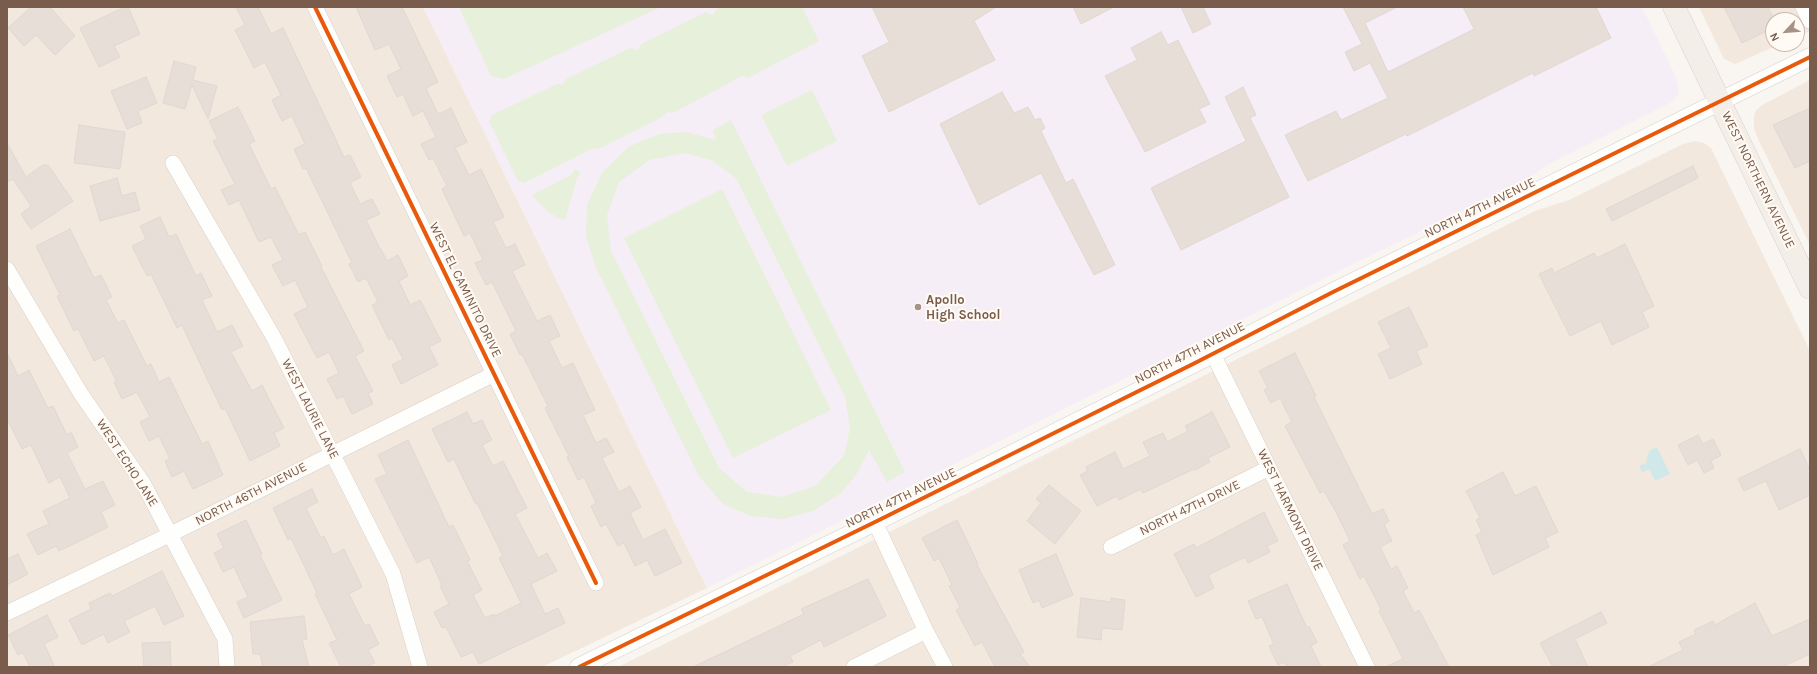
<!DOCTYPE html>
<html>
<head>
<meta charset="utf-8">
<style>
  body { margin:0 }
  #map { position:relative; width:1817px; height:674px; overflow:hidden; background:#f9f5f0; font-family:Karla,sans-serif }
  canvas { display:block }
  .frame { position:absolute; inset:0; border:8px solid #7a5c4d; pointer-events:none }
  .north { position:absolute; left:1765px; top:12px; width:40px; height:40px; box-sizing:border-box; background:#fffaf3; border:1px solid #cabbb1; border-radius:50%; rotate:244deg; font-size:11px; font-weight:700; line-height:16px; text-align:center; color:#7a5c4d }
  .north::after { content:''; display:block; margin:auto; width:14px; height:18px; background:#a69286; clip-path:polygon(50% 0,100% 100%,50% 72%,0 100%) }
</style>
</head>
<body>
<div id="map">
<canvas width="1817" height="674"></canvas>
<div class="frame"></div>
<div class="north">N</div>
</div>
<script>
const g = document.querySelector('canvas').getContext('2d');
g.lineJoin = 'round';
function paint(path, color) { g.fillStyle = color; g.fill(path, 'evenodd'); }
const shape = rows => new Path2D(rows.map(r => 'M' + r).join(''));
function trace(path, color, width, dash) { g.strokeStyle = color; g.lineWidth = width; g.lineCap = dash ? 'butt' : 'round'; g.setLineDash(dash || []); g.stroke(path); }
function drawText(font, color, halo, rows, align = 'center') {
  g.font = font + ' Karla,sans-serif'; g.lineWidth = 4; g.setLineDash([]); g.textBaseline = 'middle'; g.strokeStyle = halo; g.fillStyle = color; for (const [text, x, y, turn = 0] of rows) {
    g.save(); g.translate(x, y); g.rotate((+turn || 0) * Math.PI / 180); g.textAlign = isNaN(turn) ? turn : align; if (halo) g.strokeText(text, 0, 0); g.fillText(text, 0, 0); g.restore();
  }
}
paint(shape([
  [7,7,423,7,707,588,542,667,7,667],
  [1699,7,1810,7,1810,31,1797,36,1797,20,1773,20,1773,44,1780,44,1735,64,1724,59],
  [1810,80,1810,245,1758,139,1754,128,1754,115,1756,110,1762,105],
  [1694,141,1704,143,1711,148,1810,351,1810,667,618,667,1535,211,1569,200,1681,145]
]), '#f2e8de');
paint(shape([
  [423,7,1642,7,1675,75,1679,91,1678,95,1670,103,1549,164,1523,182,1353,264,707,588]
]), '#f6eef6');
paint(shape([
  [459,7,661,7,504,79,491,76],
  [718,7,802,7,819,41,748,78,742,76,673,113,667,112,662,117,598,149,593,148,524,183,518,181,489,121,492,115,557,84,563,85,566,79,630,48,638,50,641,44,706,12,713,15],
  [812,90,837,141,787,166,761,115],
  [731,120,905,472,887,482,869,450,856,475,840,494,813,511,783,519,750,516,722,503,699,476,596,268,586,236,587,205,602,173,628,147,659,134,686,132,716,140,713,130],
  [685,153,713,161,736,178,845,397,850,428,844,456,815,486,782,497,747,492,719,468,611,251,607,215,619,182,649,160],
  [575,169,581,173,577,178,565,220,558,218,546,210,532,195,571,175],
  [722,189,831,410,733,458,624,238]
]), '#e7f0db');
paint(shape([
  [1657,447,1670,474,1655,481,1649,469,1642,472,1639,466,1646,463,1649,451]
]), '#d0e8ea');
const building = shape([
  [31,7,50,7,75,36,55,55,36,35,24,46,8,28,31,7],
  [125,7,128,7,140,34,114,46,120,57,99,67,80,28,125,7],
  [236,7,258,7,271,34,283,28,344,157,350,155,361,177,350,183,360,204,372,199,380,214,366,220,380,249,381,249,387,261,398,255,408,276,399,281,410,305,420,300,441,341,429,347,438,365,401,384,392,365,403,359,392,338,389,340,372,305,378,302,366,278,358,282,349,264,352,263,306,168,303,169,294,149,305,144,292,116,282,121,272,100,281,95,265,62,254,68,235,30,245,25,236,7],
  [356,7,402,7,438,82,426,88,438,114,451,108,467,142,455,148,469,175,481,169,504,217,493,222,506,248,515,244,525,265,512,271,537,321,550,315,560,336,549,341,562,368,573,363,595,410,583,415,596,443,606,438,614,452,602,458,619,492,630,486,641,507,630,513,643,540,665,529,682,563,655,576,647,560,635,566,624,543,618,546,606,524,601,527,591,506,596,503,584,477,578,480,567,457,569,456,545,408,548,406,522,354,520,355,510,334,516,331,492,282,486,285,475,263,483,260,470,233,464,236,442,189,447,186,433,158,429,160,421,144,436,137,423,111,413,116,403,94,397,97,387,76,401,69,389,44,375,50,356,7],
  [872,7,996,7,974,21,995,60,889,112,862,56,889,42,872,7],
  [1073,7,1114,7,1081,24,1073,7],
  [1181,7,1203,7,1211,24,1193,33,1181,7],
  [1343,7,1397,7,1365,23,1388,72,1474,29,1463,7,1596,7,1611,38,1534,76,1533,73,1407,136,1406,134,1308,181,1285,135,1336,111,1341,120,1388,98,1370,63,1354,71,1345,52,1362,44,1343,7],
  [1724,7,1768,7,1773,17,1773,28,1742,43,1724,7],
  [1161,32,1168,45,1178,40,1210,104,1199,109,1206,122,1145,152,1105,76,1137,60,1131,48,1161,32],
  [174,61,196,67,193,80,217,86,208,119,192,85,185,109,163,103,174,61],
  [146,77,157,103,138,111,142,123,127,129,111,91,146,77],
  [1243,87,1256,115,1250,118,1289,197,1181,250,1151,188,1246,141,1225,97,1243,87],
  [1002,92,1014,113,1028,107,1035,120,1040,118,1045,128,1041,131,1066,183,1073,179,1115,265,1094,275,1041,173,979,205,940,124,1002,92],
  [238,107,255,141,249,144,271,189,275,187,299,235,305,232,322,266,321,267,364,351,355,356,373,391,368,393,373,404,352,414,343,396,337,399,327,379,339,373,329,352,317,358,294,314,308,307,295,280,283,286,272,265,283,260,271,237,259,242,239,200,229,205,221,190,235,184,213,141,218,139,209,121,238,107],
  [1810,108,1810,161,1795,168,1773,125,1810,108],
  [79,125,125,132,120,169,74,163,79,125],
  [7,143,26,177,43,165,48,165,73,201,31,229,21,214,31,206,13,179,7,182,7,143],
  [1693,166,1698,178,1612,221,1606,209,1693,166],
  [117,178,122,196,135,192,140,210,100,221,90,186,117,178],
  [160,217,169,237,176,234,196,276,201,273,212,296,202,300,217,332,232,325,243,346,231,352,252,391,262,385,284,428,274,433,280,446,250,461,225,408,222,410,211,387,182,325,177,328,151,274,147,276,132,246,146,239,140,226,160,217],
  [70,229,94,278,101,275,112,297,106,300,118,323,124,320,147,366,151,364,159,382,169,377,202,444,208,441,223,475,193,489,184,471,172,477,165,461,170,459,159,436,149,441,140,422,150,417,137,392,122,399,114,382,116,380,104,356,94,361,78,329,74,331,57,296,60,295,36,246,70,229],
  [1625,244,1654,306,1642,312,1649,327,1612,345,1601,321,1570,336,1539,274,1552,268,1554,273,1594,253,1597,258,1625,244],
  [1409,307,1428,346,1416,351,1422,364,1390,379,1378,354,1391,348,1378,322,1409,307],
  [7,353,18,376,29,370,48,408,53,406,67,435,71,432,78,447,67,453,85,489,103,481,115,505,101,512,108,527,59,551,56,546,38,555,27,534,49,524,43,511,70,498,60,477,49,483,31,445,22,449,7,419,7,353],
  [1295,353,1316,396,1314,397,1372,514,1383,509,1389,521,1384,524,1392,541,1380,547,1391,569,1397,566,1408,588,1403,591,1414,613,1419,610,1449,667,1385,667,1403,659,1379,611,1381,609,1364,576,1360,579,1343,545,1350,541,1336,512,1324,491,1320,493,1285,426,1292,422,1280,398,1271,403,1264,390,1268,388,1259,371,1295,353],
  [467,412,473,424,482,420,492,440,482,445,493,466,503,461,527,508,515,514,538,558,547,553,557,571,531,584,545,614,558,608,565,623,479,664,473,652,461,657,446,627,442,628,434,612,449,604,440,586,442,585,429,557,417,563,375,479,387,474,378,455,408,440,449,527,453,525,470,560,467,561,482,590,473,595,485,618,494,614,495,616,521,603,499,558,503,556,477,503,475,503,454,459,448,462,432,429,467,412],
  [1212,412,1230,447,1208,458,1210,462,1195,470,1194,469,1143,493,1141,489,1119,500,1117,496,1097,506,1080,475,1088,471,1086,467,1115,452,1123,469,1150,456,1143,442,1163,433,1167,442,1188,431,1185,426,1212,412],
  [1698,435,1703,444,1713,439,1721,455,1711,461,1714,468,1704,473,1697,460,1688,465,1678,445,1698,435],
  [1800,449,1810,470,1810,495,1779,510,1766,481,1744,491,1738,479,1800,449],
  [1503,472,1515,496,1536,486,1558,532,1545,538,1549,547,1493,575,1476,535,1482,532,1476,520,1480,518,1466,491,1503,472],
  [1049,485,1081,511,1055,544,1027,521,1041,503,1036,499,1049,485],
  [312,489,318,502,306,508,321,538,324,536,333,555,344,549,362,587,349,594,365,626,369,624,379,644,368,650,375,663,365,667,341,667,329,643,337,640,315,594,317,593,291,538,288,540,273,508,312,489],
  [1264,512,1278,541,1267,546,1270,552,1248,563,1245,557,1208,575,1214,588,1196,597,1174,554,1194,544,1196,548,1264,512],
  [246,520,262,554,260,555,282,600,244,618,237,602,248,597,234,567,223,572,214,553,224,548,217,534,246,520],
  [957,520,978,564,977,565,1024,652,1020,654,1030,667,995,667,982,642,975,646,956,610,960,607,949,586,952,585,939,558,934,561,922,538,957,520],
  [18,554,28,574,7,585,7,559,18,554],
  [1056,554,1073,595,1042,608,1039,600,1033,603,1019,570,1056,554],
  [162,571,184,616,164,625,155,606,124,621,130,632,108,643,104,634,82,645,69,620,91,609,89,603,110,593,112,596,162,571],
  [868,579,886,616,824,647,821,640,790,656,793,662,783,667,693,667,804,614,801,609,868,579],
  [1287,584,1307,628,1309,626,1317,642,1311,646,1321,667,1287,667,1284,662,1278,665,1269,646,1274,644,1262,617,1256,619,1248,601,1287,584],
  [1081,598,1111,602,1111,598,1125,600,1122,630,1102,628,1101,640,1077,637,1081,598],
  [1755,603,1772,636,1810,619,1810,654,1782,667,1648,667,1683,650,1679,642,1696,634,1694,630,1713,621,1715,625,1755,603],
  [1601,612,1607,623,1575,639,1588,667,1553,667,1540,643,1601,612],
  [47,615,58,637,44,644,55,667,30,667,23,653,18,655,8,635,47,615],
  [304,616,307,639,302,640,309,667,263,667,260,654,253,654,250,622,304,616],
  [170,642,171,667,144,667,142,643,170,642]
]);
paint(building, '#e6ded7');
trace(building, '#e2d8d2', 1);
const minor = shape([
  [315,7,596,583],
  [1803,7,1810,21],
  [173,163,274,338,393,574,420,667],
  [7,269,81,394,143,483,225,639,227,667],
  [1213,354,1367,667],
  [875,522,926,631,945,667],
  [1111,547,1269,468],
  [7,613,171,534,494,374],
  [854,667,926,631]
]);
const tertiary = shape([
  [579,667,875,522,1195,363,1333,292,1810,57]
]);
const primary = shape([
  [1674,7,1810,288]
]);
trace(minor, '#d7d1cb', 16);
trace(tertiary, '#d7d1cb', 19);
trace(primary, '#dad1cc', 23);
trace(minor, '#fefefd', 15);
trace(tertiary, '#fefefd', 18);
trace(primary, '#f3eee8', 22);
trace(shape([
  [315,7,596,583],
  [579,667,875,522,1195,363,1333,292,1810,57]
]), '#e8590c', 4);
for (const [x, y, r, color] of [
  [918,307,4,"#a69286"]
]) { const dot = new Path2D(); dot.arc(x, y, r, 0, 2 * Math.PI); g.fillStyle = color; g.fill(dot); trace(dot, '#fffaf3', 1.5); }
drawText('13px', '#7a5c4d', '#fffaf3', [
  ["WEST NORTHERN AVENUE",1758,180,64],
  ["NORTH 47TH AVENUE",1480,208,-26],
  ["WEST EL CAMINITO DRIVE",465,290,64],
  ["NORTH 47TH AVENUE",1190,353,-27],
  ["WEST LAURIE LANE",310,409,63],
  ["WEST ECHO LANE",127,463,57],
  ["NORTH 46TH AVENUE",251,494,-27],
  ["NORTH 47TH AVENUE",901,498,-26],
  ["NORTH 47TH DRIVE",1190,508,-26],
  ["WEST HARMONT DRIVE",1290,510,64]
]);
drawText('bold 13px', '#7a5c4d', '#fffaf3', [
  ["Apollo",926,300],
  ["High School",926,315]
], 'left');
</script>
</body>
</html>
